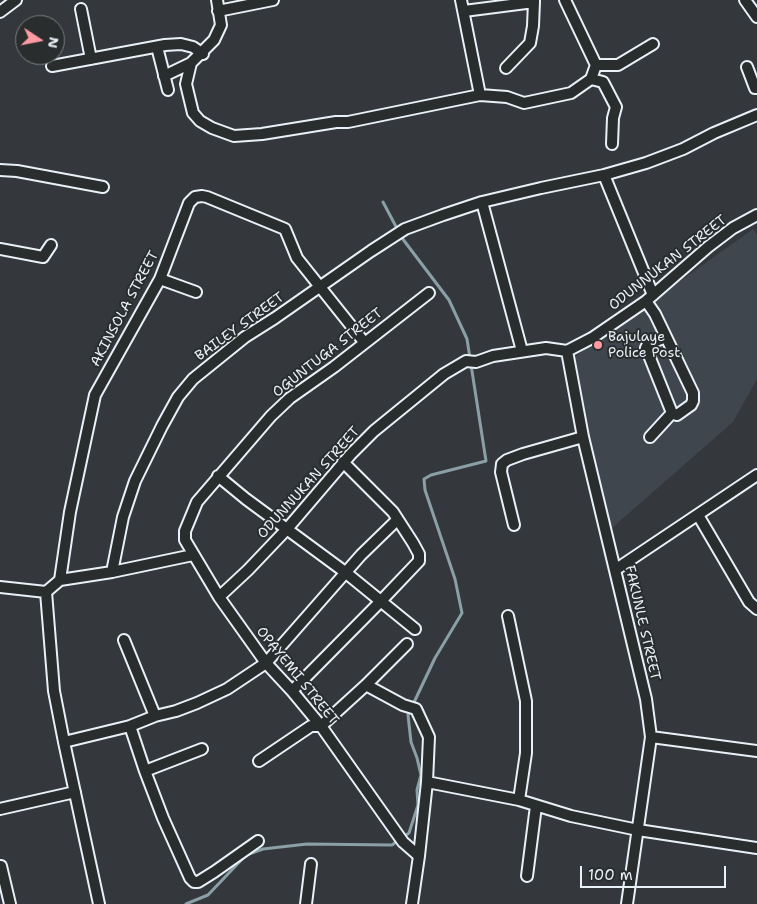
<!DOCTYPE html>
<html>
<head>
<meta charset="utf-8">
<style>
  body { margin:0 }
  #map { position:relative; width:757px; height:904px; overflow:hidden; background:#34383c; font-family:"Shantell Sans",sans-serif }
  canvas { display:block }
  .north { position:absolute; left:15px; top:15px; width:50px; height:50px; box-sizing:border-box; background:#2a2d2e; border:1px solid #767b7f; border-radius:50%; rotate:101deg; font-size:14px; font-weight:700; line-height:20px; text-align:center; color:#e8f1f8 }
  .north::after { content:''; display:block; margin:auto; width:18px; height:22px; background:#ff9aa2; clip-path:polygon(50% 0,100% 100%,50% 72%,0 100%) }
  .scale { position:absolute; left:580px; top:866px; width:146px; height:22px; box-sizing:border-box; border:2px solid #e8f1f8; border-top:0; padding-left:6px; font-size:15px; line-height:18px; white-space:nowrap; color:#e8f1f8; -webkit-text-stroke:4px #2a2d2e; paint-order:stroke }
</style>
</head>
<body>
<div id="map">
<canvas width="757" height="904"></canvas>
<div class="north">N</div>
<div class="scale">100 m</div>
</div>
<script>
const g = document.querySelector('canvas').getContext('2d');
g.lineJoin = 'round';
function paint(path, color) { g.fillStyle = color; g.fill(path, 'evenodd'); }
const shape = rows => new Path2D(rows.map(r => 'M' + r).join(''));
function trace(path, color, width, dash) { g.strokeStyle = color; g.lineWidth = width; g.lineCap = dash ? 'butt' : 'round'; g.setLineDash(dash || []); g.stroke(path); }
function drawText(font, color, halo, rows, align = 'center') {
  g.font = font + ' "Shantell Sans",sans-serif'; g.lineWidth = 4; g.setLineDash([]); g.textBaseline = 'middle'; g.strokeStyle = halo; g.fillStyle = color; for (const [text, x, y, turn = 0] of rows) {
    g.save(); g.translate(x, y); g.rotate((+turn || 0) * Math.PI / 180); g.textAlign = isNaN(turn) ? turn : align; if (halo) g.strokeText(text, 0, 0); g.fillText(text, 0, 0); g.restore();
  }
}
paint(shape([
  [753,229,757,235,757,379,733,422,612,528,602,502,573,358]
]), '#40464d');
trace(shape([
  [186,904,208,895,246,855,263,849,307,844,392,845,409,833,418,805,417,790,421,775,417,758,411,742,408,715,435,658,462,613,455,579,425,490,424,479,431,475,486,461,467,339,449,300,402,238,383,202]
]), '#8a9fa6', 3);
const minor = shape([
  [217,0,221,25,214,40,191,63,186,84,193,113,200,121,212,128,234,136,262,134,336,122,348,122,480,95,507,97,524,103,571,93,591,79,596,65,565,0],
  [461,0,480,95],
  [745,0,757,17],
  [81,9,91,59],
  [218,11,273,0],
  [464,11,534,2,534,0],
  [0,12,16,0],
  [157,47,168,90],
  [596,65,618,65,653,44],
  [52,66,165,45,181,44,193,47,203,54],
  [747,67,755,88,757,88],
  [506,68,530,43,533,26,534,2],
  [164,76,191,63],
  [591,79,603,82,616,107,613,118,612,144],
  [0,170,17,171,103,187],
  [604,175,653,295],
  [482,202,522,351],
  [0,249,43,257,51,245],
  [160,279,196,292],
  [646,301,655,314,693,393,693,401,691,405,677,415,672,413,646,348,648,344,666,337],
  [567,351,583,437,646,699,651,737,627,904],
  [650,437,672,413],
  [218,476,246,499,345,572,415,629],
  [698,515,749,602,757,609],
  [514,525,501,472,502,464,507,460,523,454,583,437],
  [615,570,757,475],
  [112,572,193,555],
  [60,580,112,572,123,517,135,481,162,426,178,397,193,379,245,337,275,318,371,251,405,229,443,215,482,202,541,188,604,175,646,163,683,149,714,133,757,115],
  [0,587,46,592],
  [46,592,60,580,70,512,95,395,160,279,189,203,195,197,202,196,207,197,285,229,297,258,364,342],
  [46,592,54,691,64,742,99,904],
  [219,597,248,570,287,529,351,454,374,431,444,374,466,361,476,362,493,356,546,348,567,351,592,338,646,301,708,247,733,228,757,215],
  [508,616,526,701,526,753,519,800],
  [124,640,155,716],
  [366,685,403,705,416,709,429,737,427,782,419,856],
  [292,691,380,602,419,561,419,554,413,543,393,512,343,462],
  [130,726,145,771,202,749],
  [651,737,757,751],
  [64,742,130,726,155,716,176,711,197,703,227,689,266,663,361,555,397,520],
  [259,761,311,726,321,726,366,685,407,644],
  [145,771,163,818,190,878,194,882,198,882,214,872,258,841],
  [427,782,519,800,571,816,638,830,757,848],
  [0,809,75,792],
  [1,866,10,904],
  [527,876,536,806],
  [306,904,311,864],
  [412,904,419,856,403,842,321,726,292,691,266,663,219,597,185,540,185,531,197,502,271,416,290,398,334,367,429,293]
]);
trace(minor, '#e8f1f8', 14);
trace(minor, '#2a2d2e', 10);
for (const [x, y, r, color] of [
  [598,345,5,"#ff9aa2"]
]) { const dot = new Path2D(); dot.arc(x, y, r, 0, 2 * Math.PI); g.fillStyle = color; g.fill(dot); trace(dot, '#2a2d2e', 2); }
drawText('14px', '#e8f1f8', '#2a2d2e', [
  ["ODUNNUKAN STREET",668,263,-38],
  ["AKINSOLA STREET",125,309,-62],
  ["BAILEY STREET",240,327,-36],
  ["OGUNTUGA STREET",328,353,-38],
  ["ODUNNUKAN STREET",309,483,-48],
  ["FAKUNLE STREET",642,623,77],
  ["OPAYEMI STREET",297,676,51]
]);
drawText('14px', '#e8f1f8', '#2a2d2e', [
  ["Bajulaye",608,337],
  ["Police Post",608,353]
], 'left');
</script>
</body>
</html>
